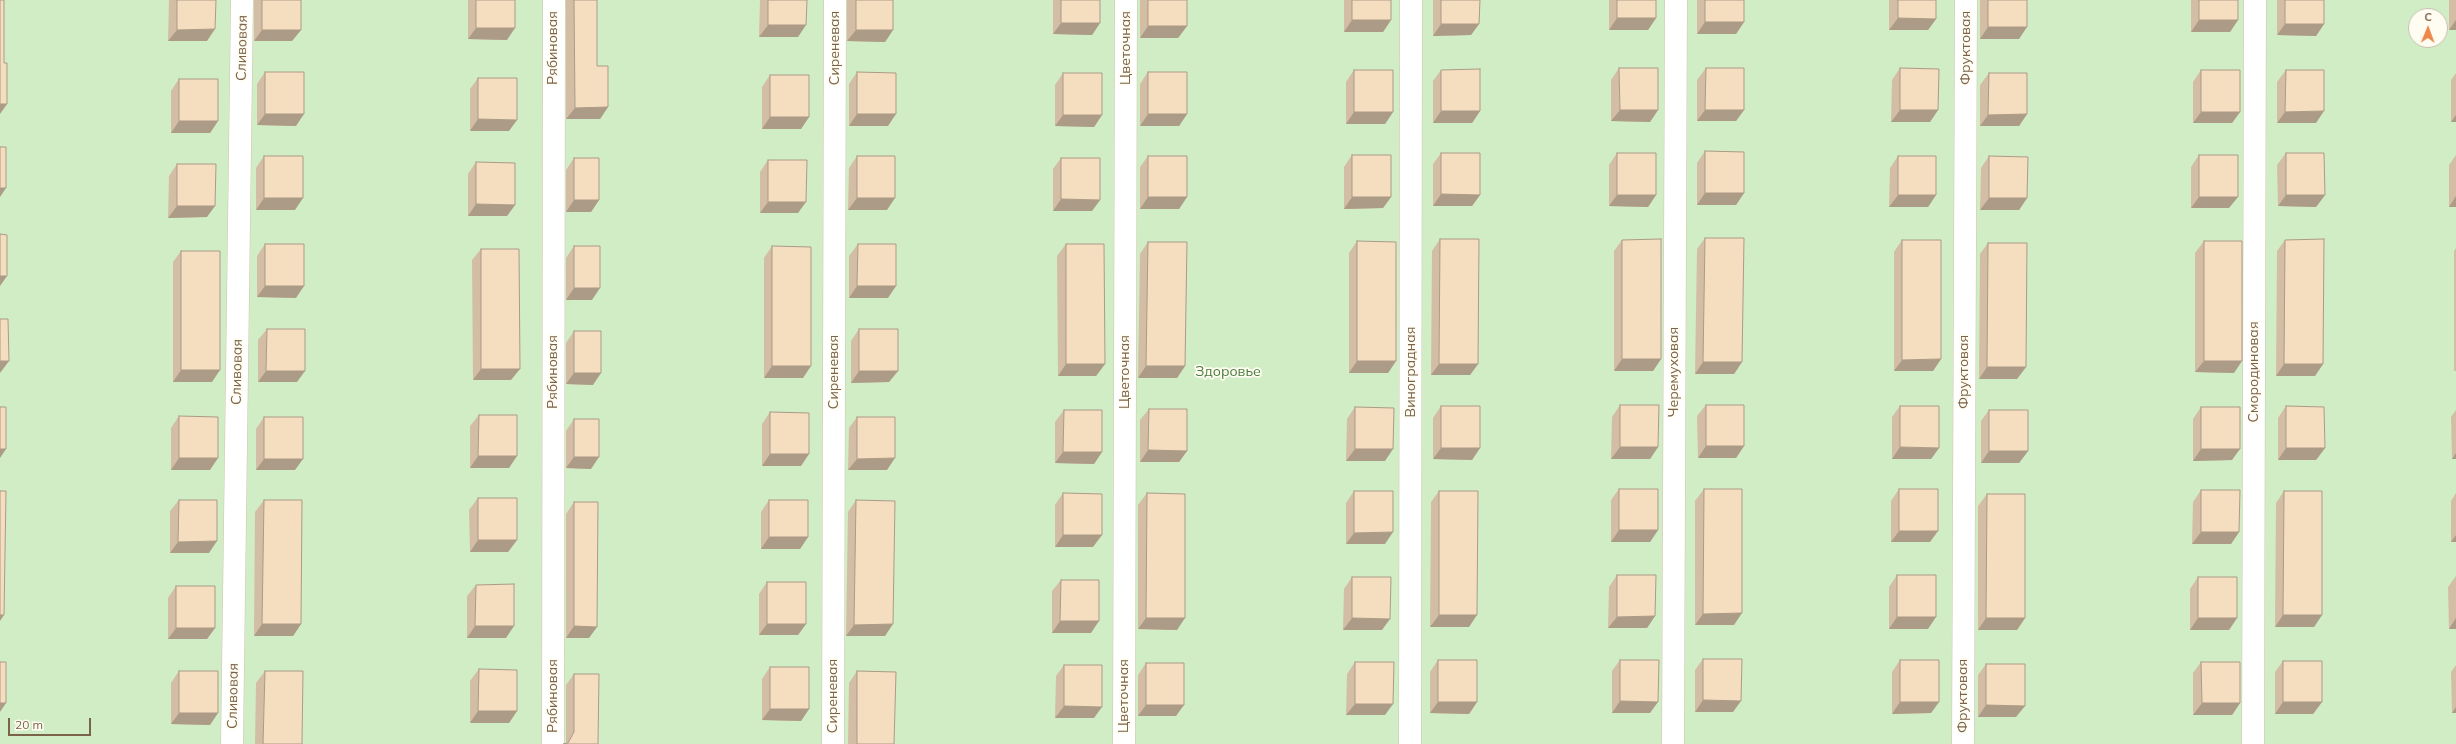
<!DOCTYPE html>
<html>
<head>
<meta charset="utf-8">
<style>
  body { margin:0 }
  #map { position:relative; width:2456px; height:744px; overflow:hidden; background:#fef9ea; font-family:Mulish,sans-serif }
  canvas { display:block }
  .north { position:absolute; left:2408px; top:8px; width:40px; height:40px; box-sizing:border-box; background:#fffcf2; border:1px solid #cabfaf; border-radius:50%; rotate:1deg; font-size:11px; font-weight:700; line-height:16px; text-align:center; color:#7b634a }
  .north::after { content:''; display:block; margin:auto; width:14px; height:18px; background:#ee8749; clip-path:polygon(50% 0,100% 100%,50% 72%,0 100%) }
  .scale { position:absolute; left:8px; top:718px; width:83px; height:18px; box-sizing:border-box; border:2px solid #7b634a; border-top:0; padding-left:5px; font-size:12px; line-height:14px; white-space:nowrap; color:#7b634a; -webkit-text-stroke:3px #fffcf2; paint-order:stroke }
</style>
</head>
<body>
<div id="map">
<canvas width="2456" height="744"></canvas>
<div class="north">С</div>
<div class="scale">20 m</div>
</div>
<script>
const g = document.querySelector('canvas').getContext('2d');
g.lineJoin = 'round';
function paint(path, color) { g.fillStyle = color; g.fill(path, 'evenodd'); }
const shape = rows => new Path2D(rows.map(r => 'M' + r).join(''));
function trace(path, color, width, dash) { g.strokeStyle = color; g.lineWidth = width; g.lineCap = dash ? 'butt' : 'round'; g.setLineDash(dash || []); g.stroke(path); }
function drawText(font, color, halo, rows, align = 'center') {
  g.font = font + ' Mulish,sans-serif'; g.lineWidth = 3.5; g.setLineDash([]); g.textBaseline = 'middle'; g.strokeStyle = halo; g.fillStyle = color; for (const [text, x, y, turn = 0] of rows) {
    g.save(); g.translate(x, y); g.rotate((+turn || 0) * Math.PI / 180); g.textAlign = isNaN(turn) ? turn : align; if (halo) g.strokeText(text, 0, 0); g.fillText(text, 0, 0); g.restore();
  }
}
paint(shape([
  [0,0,2456,0,2456,744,0,744],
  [2416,16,2440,16,2440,40,2416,40]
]), '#d0edc6');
const street = shape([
  [232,744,242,0],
  [553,744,554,0],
  [833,744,835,0],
  [1124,744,1126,0],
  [1410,744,1411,0],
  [1673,744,1676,0],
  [1963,744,1966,0],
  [2253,744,2255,0]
]);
trace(street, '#d2c3ae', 23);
trace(street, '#fff', 22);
paint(shape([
  [169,0,216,0,207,41,168,41],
  [254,0,301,0,301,30,292,41,254,41],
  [468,0,515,0,507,40,468,39],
  [566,0,597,0,597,66,608,107,600,119,566,119],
  [760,0,807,0,798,37,759,37],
  [847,0,893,0,893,30,885,42,847,41],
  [1053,0,1100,0,1100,23,1092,35,1053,34],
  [1140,0,1187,0,1187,26,1178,38,1140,38],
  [1344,0,1391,0,1391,20,1383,32,1344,32],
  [1433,0,1480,0,1479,24,1471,35,1433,36],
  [1609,0,1656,0,1656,18,1648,30,1609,30],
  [1697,0,1744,0,1744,22,1736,34,1697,34],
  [1889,0,1936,0,1936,19,1928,30,1889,30],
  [1980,0,2027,0,2019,39,1980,39],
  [2191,0,2238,0,2238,20,2230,32,2191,32],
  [2277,0,2324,0,2324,24,2316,36,2277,35],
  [2449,0,2456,0,2456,30,2449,30],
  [1619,68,1658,110,1650,122,1611,121,1611,80],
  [1706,68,1744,110,1736,121,1697,121,1697,80],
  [1900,68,1938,110,1930,122,1891,122,1892,80],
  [1354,70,1393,112,1385,124,1346,124,1346,82],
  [1441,70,1480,111,1472,123,1433,123,1433,81],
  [2201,70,2240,112,2232,123,2193,123,2193,82],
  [2286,70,2316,123,2277,123,2277,82],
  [265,72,296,126,257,125,257,84],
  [857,72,888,126,849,126,849,84],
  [1148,72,1187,114,1179,126,1140,126,1140,84],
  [1063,73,1102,115,1094,127,1055,126,1055,85],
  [1989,73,2027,114,2019,126,1980,126,1980,85],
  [2456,73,2456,122,2451,122,2451,80],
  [770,75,809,117,801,129,762,129,762,87],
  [478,78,509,131,470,131,470,89],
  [179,79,218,121,210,133,171,133,171,91],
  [1705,151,1744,193,1736,205,1697,205,1697,163],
  [1441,153,1480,195,1472,206,1433,206,1433,164],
  [1617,153,1656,195,1648,207,1609,206,1609,165],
  [2286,153,2325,195,2316,207,2278,206,2277,165],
  [1352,155,1391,197,1383,208,1344,209,1344,167],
  [2199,155,2229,208,2191,208,2191,167],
  [2456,155,2456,207,2449,207,2449,165],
  [264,156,295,210,256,210,256,168],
  [857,156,887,210,848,210,849,168],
  [1148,156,1187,197,1179,209,1140,209,1140,167],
  [1898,156,1936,195,1928,207,1889,207,1890,168],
  [1989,156,2027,198,2019,210,1980,210,1981,168],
  [574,158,599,200,591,212,566,212,566,170],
  [1061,158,1100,200,1092,211,1053,211,1053,169],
  [768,160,798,213,760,213,760,172],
  [476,162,515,205,507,216,468,216,468,174],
  [177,164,207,217,168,218,169,176],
  [1705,238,1742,362,1734,374,1695,374,1697,249],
  [1440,239,1478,364,1470,375,1431,375,1432,251],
  [1622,240,1661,359,1653,371,1614,371,1614,251],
  [1902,240,1941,359,1933,371,1894,371,1894,252],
  [2285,240,2323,364,2315,376,2276,376,2277,251],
  [1357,241,1396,361,1388,373,1349,373,1349,253],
  [2204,241,2234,373,2195,372,2195,253],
  [1148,242,1185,366,1177,378,1138,378,1140,254],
  [1988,243,2026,367,2017,379,1979,379,1980,254],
  [265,244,296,298,257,297,257,256],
  [858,244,888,298,849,298,849,256],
  [1066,244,1105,364,1096,376,1058,376,1057,256],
  [574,246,592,300,566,300,566,258],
  [772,246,803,378,764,378,764,258],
  [2456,248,2456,371,2454,371,2454,251],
  [481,249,511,380,473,380,472,260],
  [181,251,212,382,173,382,173,262],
  [267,329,297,382,258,382,258,340],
  [859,329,898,371,889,382,851,383,851,341],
  [574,331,593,385,566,384,566,343],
  [1620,405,1658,447,1650,459,1611,459,1612,417],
  [1706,405,1744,446,1736,458,1698,458,1697,416],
  [1441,406,1480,448,1472,460,1433,459,1433,418],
  [1900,406,1939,448,1931,459,1892,459,1892,417],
  [2286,406,2325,448,2316,460,2278,460,2278,418],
  [1355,407,1385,461,1346,461,1347,419],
  [2201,407,2232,460,2193,461,2193,419],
  [1149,409,1187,451,1179,462,1140,462,1140,420],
  [1064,410,1102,452,1094,464,1055,463,1055,422],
  [1989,410,2028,451,2019,463,1981,463,1981,421],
  [2456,410,2456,459,2452,459,2451,417],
  [770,412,801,466,762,466,762,424],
  [479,415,509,468,470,468,470,426],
  [179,416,210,470,171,470,171,428],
  [264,417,295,470,256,470,256,429],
  [857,417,887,470,848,470,849,428],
  [574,419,591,469,566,468,566,431],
  [1619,489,1658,530,1650,542,1611,542,1611,500],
  [1704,489,1734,625,1695,625,1695,501],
  [1899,489,1930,542,1891,542,1891,501],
  [2201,490,2239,532,2231,544,2192,544,2193,502],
  [1354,491,1385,544,1346,544,1346,503],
  [1439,491,1469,627,1430,627,1431,502],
  [2284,491,2322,615,2314,627,2275,627,2276,503],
  [1063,493,1093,547,1055,547,1055,505],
  [1147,493,1177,630,1138,629,1138,505],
  [2456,493,2456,542,2451,542,2451,501],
  [1987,494,2025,618,2017,630,1978,630,1978,506],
  [478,498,517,540,508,552,470,552,469,510],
  [179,500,209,553,170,553,170,511],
  [264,500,301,624,293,636,254,636,255,512],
  [769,500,808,537,800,549,761,549,761,512],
  [856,500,885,636,846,636,848,512],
  [574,502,589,638,566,638,566,514],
  [1617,575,1655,616,1647,628,1608,628,1609,587],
  [1897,575,1928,629,1889,629,1889,587],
  [2456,576,2456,629,2449,629,2448,587],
  [1352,577,1382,630,1343,630,1344,589],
  [2198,577,2237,618,2229,630,2190,630,2190,589],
  [1061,580,1091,633,1052,633,1052,591],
  [767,582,806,624,798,635,759,635,759,594],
  [476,585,506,638,467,638,467,596],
  [176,586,215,628,207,639,168,639,168,598],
  [1703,659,1733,712,1695,712,1695,670],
  [1438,660,1477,702,1469,714,1430,713,1430,672],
  [1620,660,1650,713,1612,713,1612,671],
  [1900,660,1939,702,1931,713,1892,714,1892,672],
  [2283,661,2322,702,2313,714,2275,714,2275,672],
  [1355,662,1385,715,1346,715,1347,674],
  [2201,662,2240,703,2232,715,2193,715,2193,673],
  [1146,663,1176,716,1138,716,1138,675],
  [1986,664,2016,717,1978,717,1978,675],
  [1064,665,1094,718,1055,718,1056,676],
  [2456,665,2456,713,2452,713,2451,672],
  [770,667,809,709,801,721,762,720,762,679],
  [479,669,517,711,509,723,470,723,470,681],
  [179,671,210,725,171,724,171,683],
  [265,671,302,744,255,744,256,683],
  [857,671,894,744,848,744,849,683],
  [574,674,598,744,566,743,566,685]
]), '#d3bea5');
paint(shape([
  [1617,18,1656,18,1648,30,1609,30],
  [1898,18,1936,19,1928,30,1889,30],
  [1352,20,1391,20,1383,32,1344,32],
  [2199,20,2238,20,2230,32,2191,32],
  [2456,20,2456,30,2449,30],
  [1705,22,1744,22,1736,34,1697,34],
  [1061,23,1100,23,1092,35,1053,34],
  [1441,24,1479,24,1471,35,1433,36],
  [2285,24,2324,24,2316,36,2277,35],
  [768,25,806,25,798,37,759,37],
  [1148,26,1187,26,1178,38,1140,38],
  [1988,27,2027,27,2019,39,1980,39],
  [476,28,515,28,507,40,468,39],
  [215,29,207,41,168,41,177,30],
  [262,30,301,30,292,41,254,41],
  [856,30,893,30,885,42,847,41],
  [0,104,7,104,0,114],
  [608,107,600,119,566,119,575,108],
  [1620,110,1658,110,1650,122,1611,121],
  [1705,110,1744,110,1736,121,1697,121],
  [1900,110,1938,110,1930,122,1891,122],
  [1441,111,1480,111,1472,123,1433,123],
  [2324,111,2316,123,2277,123,2285,112],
  [1354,112,1393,112,1385,124,1346,124],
  [2201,112,2240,112,2232,123,2193,123],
  [265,114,304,114,296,126,257,125],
  [857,114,896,114,888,126,849,126],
  [1148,114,1187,114,1179,126,1140,126],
  [2027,114,2019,126,1980,126,1988,115],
  [1063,115,1102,115,1094,127,1055,126],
  [2456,115,2456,122,2451,122],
  [770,117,809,117,801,129,762,129],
  [478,119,517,120,509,131,470,131],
  [179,121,218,121,210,133,171,133],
  [0,188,6,188,0,197],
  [1705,193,1744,193,1736,205,1697,205],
  [1441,194,1480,195,1472,206,1433,206],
  [1617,195,1656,195,1648,207,1609,206],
  [1898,195,1936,195,1928,207,1889,207],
  [2286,195,2325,195,2316,207,2278,206],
  [2456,196,2456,207,2449,207],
  [1148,197,1187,197,1179,209,1140,209],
  [1352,197,1391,197,1383,208,1344,209],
  [2199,197,2238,197,2229,208,2191,208],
  [264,198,303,198,295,210,256,210],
  [857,198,895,198,887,210,848,210],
  [1989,198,2027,198,2019,210,1980,210],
  [1061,199,1100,200,1092,211,1053,211],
  [574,200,599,200,591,212,566,212],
  [768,202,806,202,798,213,760,213],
  [476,204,515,205,507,216,468,216],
  [177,206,215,206,207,217,168,218],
  [0,276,7,276,0,286],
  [265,286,304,286,296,298,257,297],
  [857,286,896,286,888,298,849,298],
  [574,288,600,288,592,300,566,300],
  [1622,359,1661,359,1653,371,1614,371],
  [1941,359,1933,371,1894,371,1902,360],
  [0,361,9,361,0,373],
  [1357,361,1396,361,1388,373,1349,373],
  [2204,361,2242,361,2234,373,2195,372],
  [1703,362,1742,362,1734,374,1695,374],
  [1066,364,1105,364,1096,376,1058,376],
  [1439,364,1478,364,1470,375,1431,375],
  [2284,364,2323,364,2315,376,2276,376],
  [772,366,811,366,803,378,764,378],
  [1146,366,1185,366,1177,378,1138,378],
  [1987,367,2026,367,2017,379,1979,379],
  [481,369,520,369,511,380,473,380],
  [181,370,220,370,212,382,173,382],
  [266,371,305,371,297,382,258,382],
  [859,371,898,371,889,382,851,383],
  [574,373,601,373,593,385,566,384],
  [1706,446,1744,446,1736,458,1698,458],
  [1620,447,1658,447,1650,459,1611,459],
  [1900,447,1939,448,1931,459,1892,459],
  [1441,448,1480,448,1472,460,1433,459],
  [2286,448,2325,448,2316,460,2278,460],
  [0,449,6,449,0,458],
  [1355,449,1393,449,1385,461,1346,461],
  [2201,449,2240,449,2232,460,2193,461],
  [1148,450,1187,451,1179,462,1140,462],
  [1989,451,2028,451,2019,463,1981,463],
  [1063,452,1102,452,1094,464,1055,463],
  [2456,453,2456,459,2452,459],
  [770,454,809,454,801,466,762,466],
  [478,456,517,456,509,468,470,468],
  [574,457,599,457,591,469,566,468],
  [179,458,218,458,210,470,171,470],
  [895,458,887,470,848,470,857,459],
  [264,459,303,459,295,470,256,470],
  [1619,530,1658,530,1650,542,1611,542],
  [1899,531,1938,531,1930,542,1891,542],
  [1393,532,1385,544,1346,544,1354,533],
  [2201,532,2239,532,2231,544,2192,544],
  [1063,535,1102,535,1093,547,1055,547],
  [2456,535,2456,542,2451,542],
  [769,537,808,537,800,549,761,549],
  [478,540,517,540,508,552,470,552],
  [217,541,209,553,170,553,178,542],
  [1742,613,1734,625,1695,625,1703,614],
  [0,615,4,615,0,621],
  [1439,615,1477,615,1469,627,1430,627],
  [2283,615,2322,615,2314,627,2275,627],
  [1655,616,1647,628,1608,628,1617,617],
  [1897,617,1936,617,1928,629,1889,629],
  [1146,618,1185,618,1177,630,1138,629],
  [1352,618,1390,619,1382,630,1343,630],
  [1986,618,2025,618,2017,630,1978,630],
  [2198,618,2237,618,2229,630,2190,630],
  [2456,618,2456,629,2449,629],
  [1060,621,1099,621,1091,633,1052,633],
  [262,624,301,624,293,636,254,636],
  [767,624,806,624,798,635,759,635],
  [893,624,885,636,846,636,854,625],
  [475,626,514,626,506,638,467,638],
  [574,626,597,627,589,638,566,638],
  [176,628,215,628,207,639,168,639],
  [1703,700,1741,701,1733,712,1695,712],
  [1620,701,1658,702,1650,713,1612,713],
  [1438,702,1477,702,1469,714,1430,713],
  [1900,702,1939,702,1931,713,1892,714],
  [2283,702,2322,702,2313,714,2275,714],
  [0,703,6,703,0,712],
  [2202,703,2240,703,2232,715,2193,715],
  [1355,704,1393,704,1385,715,1346,715],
  [1146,705,1184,705,1176,716,1138,716],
  [1986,705,2025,706,2016,717,1978,717],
  [1064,706,1102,707,1094,718,1055,718],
  [2456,707,2456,713,2452,713],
  [770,709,809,709,801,721,762,720],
  [478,711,517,711,509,723,470,723],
  [179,713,218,713,210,725,171,724]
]), '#ac9b86');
const building = shape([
  [0,0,4,0,4,63,7,63,7,104,0,104,0,0],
  [177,0,216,0,215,29,177,30,177,0],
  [262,0,301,0,301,30,262,30,262,0],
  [476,0,515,0,515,28,476,28,476,0],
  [574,0,597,0,597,66,608,66,608,107,575,108,574,0],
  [768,0,807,0,806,25,768,25,768,0],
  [856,0,893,0,893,30,856,30,856,0],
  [1061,0,1100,0,1100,23,1061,23,1061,0],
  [1148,0,1187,0,1187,26,1148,26,1148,0],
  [1352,0,1391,0,1391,20,1352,20,1352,0],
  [1441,0,1480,0,1479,24,1441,24,1441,0],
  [1617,0,1656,0,1656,18,1617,18,1617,0],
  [1705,0,1744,0,1744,22,1705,22,1705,0],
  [1898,0,1936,0,1936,19,1898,18,1898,0],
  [1988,0,2027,0,2027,27,1988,27,1988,0],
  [2199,0,2238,0,2238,20,2199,20,2199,0],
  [2285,0,2324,0,2324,24,2285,24,2285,0],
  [1619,68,1658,68,1658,110,1620,110,1619,68],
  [1706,68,1744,68,1744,110,1705,110,1706,68],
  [1900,68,1939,69,1938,110,1900,110,1900,68],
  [1480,69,1480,111,1441,111,1441,70,1480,69],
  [1354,70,1393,70,1393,112,1354,112,1354,70],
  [2201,70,2240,70,2240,112,2201,112,2201,70],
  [2286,70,2324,70,2324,111,2285,112,2286,70],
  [265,72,304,72,304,114,265,114,265,72],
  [857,72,896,73,896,114,857,114,857,72],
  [1148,72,1187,72,1187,114,1148,114,1148,72],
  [1063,73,1102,73,1102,115,1063,115,1063,73],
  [1989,73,2027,73,2027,114,1988,115,1989,73],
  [770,75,809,75,809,117,770,117,770,75],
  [478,78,517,78,517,120,478,119,478,78],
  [179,79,218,79,218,121,179,121,179,79],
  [0,147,6,147,6,188,0,188,0,147],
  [1705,151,1744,152,1744,193,1705,193,1705,151],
  [1441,153,1480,153,1480,195,1441,194,1441,153],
  [1617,153,1656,153,1656,195,1617,195,1617,153],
  [2286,153,2324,153,2325,195,2286,195,2286,153],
  [1352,155,1391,155,1391,197,1352,197,1352,155],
  [2199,155,2238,155,2238,197,2199,197,2199,155],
  [264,156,303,156,303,198,264,198,264,156],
  [857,156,895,156,895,198,857,198,857,156],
  [1148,156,1187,156,1187,197,1148,197,1148,156],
  [1898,156,1936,156,1936,195,1898,195,1898,156],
  [1989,156,2028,157,2027,198,1989,198,1989,156],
  [574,158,599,158,599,200,574,200,574,158],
  [1061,158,1100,158,1100,200,1061,199,1061,158],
  [768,160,807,160,806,202,768,202,768,160],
  [476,162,515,163,515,205,476,204,476,162],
  [177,164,216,164,215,206,177,206,177,164],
  [0,234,7,235,7,276,0,276,0,234],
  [1705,238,1744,238,1742,362,1703,362,1705,238],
  [1440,239,1479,239,1478,364,1439,364,1440,239],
  [1661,239,1661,359,1622,359,1622,240,1661,239],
  [2324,239,2323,364,2284,364,2285,240,2324,239],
  [1902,240,1941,240,1941,359,1902,360,1902,240],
  [1357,241,1396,242,1396,361,1357,361,1357,241],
  [2204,241,2242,241,2242,361,2204,361,2204,241],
  [1148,242,1187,242,1185,366,1146,366,1148,242],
  [1988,243,2027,243,2026,367,1987,367,1988,243],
  [265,244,304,244,304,286,265,286,265,244],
  [858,244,896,244,896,286,857,286,858,244],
  [1066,244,1104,244,1105,364,1066,364,1066,244],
  [574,246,600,246,600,288,574,288,574,246],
  [772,246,811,247,811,366,772,366,772,246],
  [481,249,519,249,520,369,481,369,481,249],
  [181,251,220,251,220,370,181,370,181,251],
  [0,319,8,319,9,361,0,361,0,319],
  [267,329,305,329,305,371,266,371,267,329],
  [859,329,898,329,898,371,859,371,859,329],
  [574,331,601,331,601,373,574,373,574,331],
  [1620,405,1659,405,1658,447,1620,447,1620,405],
  [1706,405,1744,405,1744,446,1706,446,1706,405],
  [1441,406,1480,406,1480,448,1441,448,1441,406],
  [1900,406,1939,406,1939,448,1900,447,1900,406],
  [2286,406,2324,407,2325,448,2286,448,2286,406],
  [0,407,6,407,6,449,0,449,0,407],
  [1355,407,1394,408,1393,449,1355,449,1355,407],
  [2201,407,2240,407,2240,449,2201,449,2201,407],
  [1149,409,1187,409,1187,451,1148,450,1149,409],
  [1064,410,1102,410,1102,452,1063,452,1064,410],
  [1989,410,2028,410,2028,451,1989,451,1989,410],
  [770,412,809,413,809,454,770,454,770,412],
  [479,415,517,415,517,456,478,456,479,415],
  [179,416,218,417,218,458,179,458,179,416],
  [264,417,303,417,303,459,264,459,264,417],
  [857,417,895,417,895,458,857,459,857,417],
  [574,419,599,419,599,457,574,457,574,419],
  [1619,489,1658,489,1658,530,1619,530,1619,489],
  [1704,489,1742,489,1742,613,1703,614,1704,489],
  [1899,489,1938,489,1938,531,1899,531,1899,489],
  [2201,490,2240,490,2239,532,2201,532,2201,490],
  [0,491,6,491,4,615,0,615,0,491],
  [1354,491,1393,491,1393,532,1354,533,1354,491],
  [1439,491,1478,491,1477,615,1439,615,1439,491],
  [2284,491,2322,491,2322,615,2283,615,2284,491],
  [1063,493,1102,494,1102,535,1063,535,1063,493],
  [1147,493,1185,494,1185,618,1146,618,1147,493],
  [1987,494,2025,494,2025,618,1986,618,1987,494],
  [478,498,517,498,517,540,478,540,478,498],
  [179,500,217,500,217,541,178,542,179,500],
  [264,500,302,500,301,624,262,624,264,500],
  [769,500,808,500,808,537,769,537,769,500],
  [856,500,895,501,893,624,854,625,856,500],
  [574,502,598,502,597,627,574,626,574,502],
  [1617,575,1656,575,1655,616,1617,617,1617,575],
  [1897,575,1936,575,1936,617,1897,617,1897,575],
  [1352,577,1391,577,1390,619,1352,618,1352,577],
  [2198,577,2237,577,2237,618,2198,618,2198,577],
  [1061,580,1099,580,1099,621,1060,621,1061,580],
  [767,582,806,582,806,624,767,624,767,582],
  [514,584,514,626,475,626,476,585,514,584],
  [176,586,215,586,215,628,176,628,176,586],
  [1703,659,1742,659,1741,701,1703,700,1703,659],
  [1438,660,1477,660,1477,702,1438,702,1438,660],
  [1620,660,1659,660,1658,702,1620,701,1620,660],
  [1900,660,1939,660,1939,702,1900,702,1900,660],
  [2283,661,2322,661,2322,702,2283,702,2283,661],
  [0,662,6,662,6,703,0,703,0,662],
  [1355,662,1394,662,1393,704,1355,704,1355,662],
  [2201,662,2240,662,2240,703,2202,703,2201,662],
  [1146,663,1184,663,1184,705,1146,705,1146,663],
  [1986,664,2025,664,2025,706,1986,705,1986,664],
  [1064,665,1102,665,1102,707,1064,706,1064,665],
  [770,667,809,667,809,709,770,709,770,667],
  [479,669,517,670,517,711,478,711,479,669],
  [179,671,218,671,218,713,179,713,179,671],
  [265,671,303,671,302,744,263,744,265,671],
  [857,671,896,672,894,744,857,744,857,671],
  [574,674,599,674,598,744,563,744,568,743,574,732,574,674]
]);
paint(building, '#f5ddc0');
trace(building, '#ac9b86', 1);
drawText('14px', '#7b634a', '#fffcf2', [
  ["Сливовая",242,48,-89],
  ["Рябиновая",553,48,-90],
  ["Сиреневая",835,48,-90],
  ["Цветочная",1126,48,-90],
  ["Фруктовая",1966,48,-90],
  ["Сливовая",237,372,-89],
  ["Рябиновая",553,372,-90],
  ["Сиреневая",834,372,-90],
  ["Цветочная",1125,372,-90],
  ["Виноградная",1411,372,-90],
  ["Черемуховая",1674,372,-90],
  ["Фруктовая",1964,372,-90],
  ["Смородиновая",2254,372,-90],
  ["Сливовая",233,696,-89],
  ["Рябиновая",553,696,-90],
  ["Сиреневая",833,696,-90],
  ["Цветочная",1124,696,-90],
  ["Фруктовая",1963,696,-90]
]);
drawText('14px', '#477b3e', '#fffcf2', [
  ["Здоровье",1228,372]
]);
</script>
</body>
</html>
